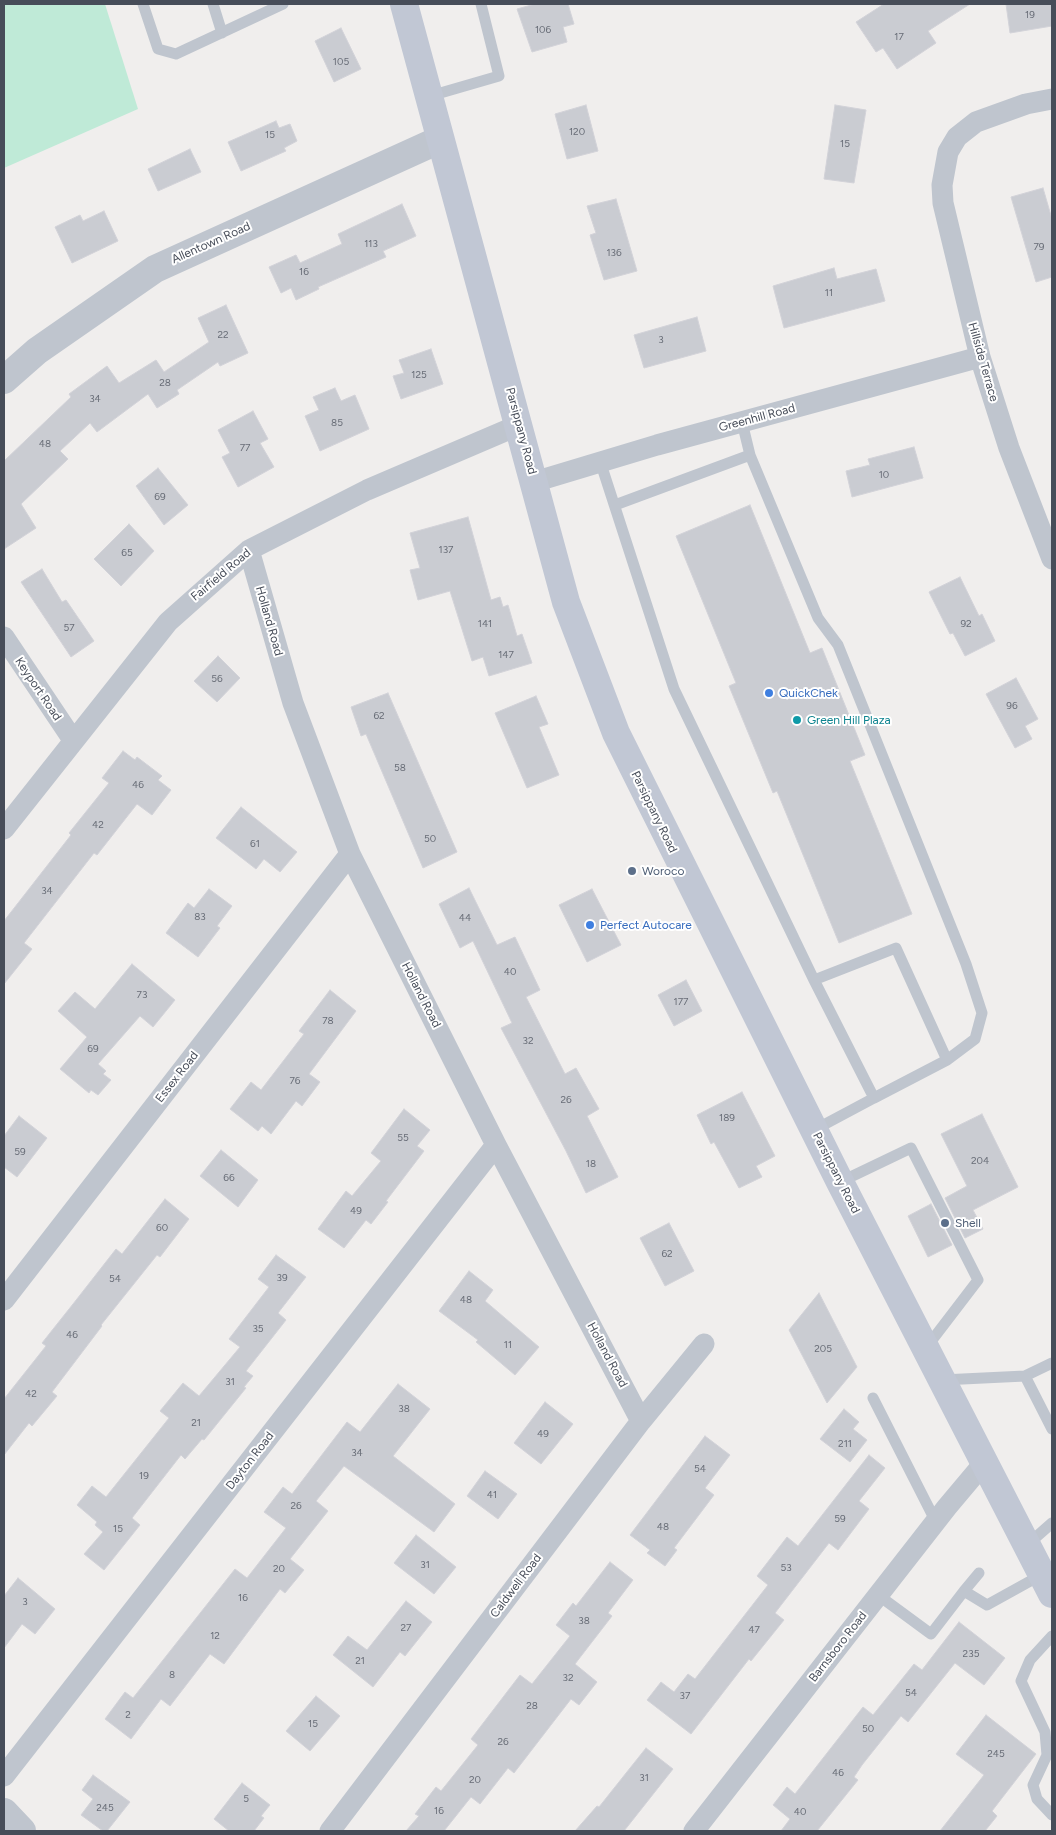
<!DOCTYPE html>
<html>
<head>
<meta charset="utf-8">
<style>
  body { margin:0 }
  #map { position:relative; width:1056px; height:1835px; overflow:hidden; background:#f0eeed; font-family:Figtree,sans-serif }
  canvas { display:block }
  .frame { position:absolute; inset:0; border:5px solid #474d59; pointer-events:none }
</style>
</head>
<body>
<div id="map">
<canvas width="1056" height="1835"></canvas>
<div class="frame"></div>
</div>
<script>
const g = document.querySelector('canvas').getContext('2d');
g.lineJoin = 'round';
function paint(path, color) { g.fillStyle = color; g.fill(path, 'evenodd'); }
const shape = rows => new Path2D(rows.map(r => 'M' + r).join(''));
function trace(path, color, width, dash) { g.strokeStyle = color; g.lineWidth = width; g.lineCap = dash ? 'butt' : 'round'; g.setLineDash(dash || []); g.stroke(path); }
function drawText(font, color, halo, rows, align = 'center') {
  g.font = font + ' Figtree,sans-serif'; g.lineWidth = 4; g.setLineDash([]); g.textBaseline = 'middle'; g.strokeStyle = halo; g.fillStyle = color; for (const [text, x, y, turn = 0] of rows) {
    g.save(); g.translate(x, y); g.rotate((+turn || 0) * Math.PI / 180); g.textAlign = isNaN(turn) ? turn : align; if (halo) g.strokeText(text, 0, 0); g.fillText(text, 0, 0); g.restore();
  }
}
paint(shape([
  [4,4,105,4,138,109,4,168]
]), '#bfead7');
const building = shape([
  [535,4,568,4,574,24,563,27,567,42,532,52,517,9,535,4],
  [884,4,970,4,928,31,936,43,897,69,883,48,876,52,856,22,884,4],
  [1006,4,1052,4,1052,26,1010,33,1006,4],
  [341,28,361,69,334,82,315,41,341,28],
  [586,105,598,151,567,159,555,114,586,105],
  [835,105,866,110,854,183,824,179,835,105],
  [276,121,279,128,290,124,297,141,284,148,286,151,241,171,228,142,276,121],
  [190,149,201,172,158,191,148,169,190,149],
  [1043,188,1052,219,1052,277,1036,282,1011,197,1043,188],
  [616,199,637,271,604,280,590,235,596,233,587,206,616,199],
  [402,204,416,236,383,251,386,257,318,287,319,289,296,300,291,288,281,293,269,267,296,255,300,263,342,244,338,234,402,204],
  [104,211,118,241,72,263,55,227,80,215,83,221,104,211],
  [834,268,837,279,876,269,885,301,784,328,773,286,834,268],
  [226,305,248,353,220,366,218,362,177,390,179,394,157,408,148,394,97,432,90,423,60,451,68,459,21,504,36,528,4,549,4,461,71,397,69,394,107,366,119,383,156,360,164,372,209,342,198,318,226,305],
  [697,317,706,351,644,368,634,335,697,317],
  [431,349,443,384,401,399,393,376,404,373,399,360,431,349],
  [335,388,341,401,355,395,369,429,320,451,305,416,319,410,313,397,335,388],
  [253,411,268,439,260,443,274,467,238,487,222,457,230,453,218,430,253,411],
  [914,447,923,478,852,497,846,471,870,465,868,459,914,447],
  [158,468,188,505,164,525,136,486,158,468],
  [750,505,810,653,822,648,865,755,850,761,912,914,839,943,777,791,773,793,729,686,736,683,676,536,750,505],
  [468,517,491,600,500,597,503,607,508,605,517,636,522,634,532,663,489,676,483,657,472,661,450,591,418,600,410,570,420,568,410,533,468,517],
  [129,524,154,551,121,586,94,559,129,524],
  [42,569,62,602,66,600,94,641,71,657,21,582,42,569],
  [960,577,979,616,982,614,995,641,965,656,953,633,950,634,929,592,960,577],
  [218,656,240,678,217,702,194,681,218,656],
  [1016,678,1038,719,1025,726,1032,739,1015,748,986,694,1016,678],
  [388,693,457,852,423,868,366,734,361,736,351,707,388,693],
  [536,696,548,724,539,727,559,775,527,788,495,713,536,696],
  [123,751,135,760,137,757,162,776,158,780,171,790,152,815,137,804,97,855,94,853,24,943,32,949,4,984,4,921,71,835,69,833,109,783,102,778,123,751],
  [241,807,297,852,280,872,264,859,256,869,216,838,241,807],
  [469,888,497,945,515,937,540,990,526,997,565,1074,576,1068,599,1109,587,1116,618,1177,586,1193,566,1151,501,1028,512,1023,473,941,460,948,439,904,469,888],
  [209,889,232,906,217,926,220,928,198,957,166,933,188,903,194,908,209,889],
  [592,889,621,945,587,962,559,905,592,889],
  [132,964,175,1000,153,1027,140,1016,98,1064,106,1071,103,1074,111,1080,98,1095,91,1090,89,1093,60,1069,87,1037,58,1011,75,992,95,1009,132,964],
  [686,980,702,1011,674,1026,658,995,686,980],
  [330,990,356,1011,309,1074,320,1082,302,1106,296,1101,271,1134,262,1126,258,1131,230,1109,251,1082,261,1090,304,1034,299,1031,330,990],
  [742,1092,775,1156,756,1166,762,1177,739,1188,714,1142,711,1144,697,1115,742,1092],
  [404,1109,430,1130,417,1146,424,1151,386,1201,388,1202,371,1224,366,1220,344,1248,318,1229,346,1191,352,1196,381,1161,371,1153,404,1109],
  [982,1114,1018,1187,973,1210,983,1229,965,1238,945,1198,967,1186,941,1134,982,1114],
  [19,1116,47,1138,17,1177,4,1167,4,1136,19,1116],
  [221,1150,258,1180,238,1207,200,1176,221,1150],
  [165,1199,189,1219,160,1257,157,1255,101,1325,102,1326,52,1392,57,1396,32,1426,29,1423,4,1455,4,1399,46,1346,42,1343,73,1304,116,1249,122,1254,165,1199],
  [931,1204,952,1245,928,1257,908,1216,931,1204],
  [669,1223,694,1271,665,1286,640,1238,669,1223],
  [276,1255,306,1277,278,1313,286,1320,246,1371,253,1376,244,1387,246,1388,204,1440,202,1439,185,1459,181,1455,132,1518,140,1525,104,1570,84,1554,103,1532,95,1525,97,1522,77,1505,92,1486,106,1497,169,1418,160,1411,183,1383,199,1396,240,1347,229,1339,269,1287,258,1279,276,1255],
  [469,1271,493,1290,485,1301,539,1347,515,1375,476,1342,478,1340,439,1311,469,1271],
  [819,1293,857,1367,827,1403,789,1330,819,1293],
  [398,1384,430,1409,393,1456,455,1504,434,1532,344,1466,316,1501,328,1511,290,1559,304,1570,285,1593,280,1589,224,1664,210,1654,170,1706,161,1699,131,1739,105,1719,125,1692,133,1698,235,1569,247,1578,286,1528,264,1512,283,1487,292,1494,347,1422,360,1432,398,1384],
  [545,1402,573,1424,541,1464,514,1443,545,1402],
  [844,1409,859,1422,853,1429,867,1440,850,1462,820,1439,844,1409],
  [705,1436,730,1455,705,1488,714,1495,674,1548,677,1550,665,1566,647,1553,650,1550,630,1535,705,1436],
  [869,1455,885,1468,859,1501,869,1509,838,1550,829,1543,775,1613,784,1620,751,1661,749,1659,691,1734,647,1700,661,1682,674,1692,688,1674,695,1679,768,1585,757,1576,787,1537,798,1546,869,1455],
  [485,1471,517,1494,498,1519,467,1496,485,1471],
  [416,1535,456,1567,434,1594,394,1563,416,1535],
  [610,1562,633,1580,608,1613,612,1616,575,1664,597,1682,579,1705,571,1699,514,1773,508,1768,480,1804,471,1797,444,1831,406,1831,419,1816,415,1814,436,1787,441,1791,478,1745,471,1739,520,1675,532,1684,570,1636,556,1625,573,1603,576,1606,610,1562],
  [18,1578,55,1609,35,1634,22,1624,4,1648,4,1596,18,1578],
  [406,1601,432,1622,405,1656,400,1652,373,1687,333,1655,348,1636,367,1650,406,1601],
  [959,1622,1005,1658,984,1685,955,1663,908,1722,901,1716,862,1765,854,1777,858,1780,817,1831,781,1831,790,1819,773,1805,787,1787,795,1794,863,1707,873,1715,914,1664,922,1670,959,1622],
  [316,1696,340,1716,310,1751,286,1731,316,1696],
  [986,1715,1036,1754,992,1811,997,1816,985,1831,940,1831,984,1775,956,1754,986,1715],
  [646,1748,673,1769,624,1831,575,1831,597,1806,599,1807,646,1748],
  [93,1775,130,1802,107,1831,103,1831,81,1815,93,1799,82,1790,93,1775],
  [242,1783,270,1805,261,1816,264,1818,254,1831,229,1831,214,1819,242,1783]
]);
paint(building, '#caccd2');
trace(building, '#d2d2d8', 1);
trace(shape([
  [143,4,158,49,176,54,283,4],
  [213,4,222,33],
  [430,96,499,76,481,4],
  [750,455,818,618,838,645,966,964,982,1013,975,1039,947,1060,874,1098],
  [600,461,674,689,814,980,874,1098,814,1130],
  [615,505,750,455,742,422],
  [814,980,896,948,947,1060],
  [840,1182,911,1148,978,1280,926,1348],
  [1025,1376,1052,1429],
  [942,1380,1025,1376,1052,1363],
  [873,1398,936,1522],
  [1027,1545,1052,1523],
  [964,1591,979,1573],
  [878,1595,931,1634,964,1591,987,1605,1043,1574],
  [1052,1636,1030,1660,1021,1681,1045,1732,1047,1755,1033,1785,1037,1799,1052,1815]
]), '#bfc5ce', 11);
trace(shape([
  [1052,99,1026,104,976,122,957,137,948,152,942,185,943,203,980,357,1009,448,1052,559],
  [534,482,657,445,980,357],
  [249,550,293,703,350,854,496,1145,641,1421],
  [4,637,73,740],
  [4,829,168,622,249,550,367,490,519,425],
  [4,1300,350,854],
  [4,1776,496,1145],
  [330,1831,641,1421,704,1344],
  [694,1831,947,1507,984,1463]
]), '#bfc5ce', 21);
trace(shape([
  [4,380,37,351,155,269,439,140],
  [4,1812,22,1831]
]), '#bfc5ce', 28);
trace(shape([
  [404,4,566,602,616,733,840,1182,1052,1594]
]), '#c1c7d4', 28);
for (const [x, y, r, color] of [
  [769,693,5,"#3f7fe0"],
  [797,720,5,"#0f9aa8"],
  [632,871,5,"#5c6f8a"],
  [590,925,5,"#3f7fe0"],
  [945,1223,5,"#5c6f8a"]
]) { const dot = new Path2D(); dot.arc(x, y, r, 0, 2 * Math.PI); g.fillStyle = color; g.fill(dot); trace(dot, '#fff', 2); }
drawText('10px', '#686d77', null, [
  ["19",1030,15],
  ["106",543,30],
  ["17",899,37],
  ["105",341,62],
  ["120",577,132],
  ["15",270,135],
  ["15",845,144],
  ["113",371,244],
  ["79",1039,247],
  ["136",614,253],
  ["16",304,272],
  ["11",829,293],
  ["22",223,335],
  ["3",661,340],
  ["125",419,375],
  ["28",165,383],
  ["34",95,399],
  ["85",337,423],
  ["48",45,444],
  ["77",245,448],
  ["10",884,475],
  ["69",160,497],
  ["137",446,550],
  ["65",127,553],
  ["141",485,624],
  ["92",966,624],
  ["57",69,628],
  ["147",506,655],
  ["56",217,679],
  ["96",1012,706],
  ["62",379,716],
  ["58",400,768],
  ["46",138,785],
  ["42",98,825],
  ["50",430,839],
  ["61",255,844],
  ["34",47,891],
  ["83",200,917],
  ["44",465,918],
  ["40",510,972],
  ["73",142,995],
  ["177",681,1002],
  ["78",328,1021],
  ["32",528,1041],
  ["69",93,1049],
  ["76",295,1081],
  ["26",566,1100],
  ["189",727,1118],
  ["55",403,1138],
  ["59",20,1152],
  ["204",980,1161],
  ["18",591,1164],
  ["66",229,1178],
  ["49",356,1211],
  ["60",162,1228],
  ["62",667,1254],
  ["39",282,1278],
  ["54",115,1279],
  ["48",466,1300],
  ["35",258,1329],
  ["46",72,1335],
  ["11",508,1345],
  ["205",823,1349],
  ["31",230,1382],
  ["42",31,1394],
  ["38",404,1409],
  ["21",196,1423],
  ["49",543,1434],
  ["211",845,1444],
  ["34",357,1453],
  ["54",700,1469],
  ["19",144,1476],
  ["41",492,1495],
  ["26",296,1506],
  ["59",840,1519],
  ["48",663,1527],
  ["15",118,1529],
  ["31",425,1565],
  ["53",786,1568],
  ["20",279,1569],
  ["16",243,1598],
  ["3",25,1602],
  ["38",584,1621],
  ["27",406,1628],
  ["47",754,1630],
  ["12",215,1636],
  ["235",971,1654],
  ["21",360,1661],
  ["8",172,1675],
  ["32",568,1678],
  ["54",911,1693],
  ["37",685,1696],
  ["28",532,1706],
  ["2",128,1715],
  ["15",313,1724],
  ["50",868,1729],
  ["26",503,1742],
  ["245",996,1754],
  ["46",838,1773],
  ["31",644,1778],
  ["20",475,1780],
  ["5",246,1799],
  ["245",105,1808],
  ["16",439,1811],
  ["40",800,1812]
]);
drawText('12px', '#474d59', '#fff', [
  ["Allentown Road",211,243,-24],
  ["Hillside Terrace",983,362,74],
  ["Greenhill Road",757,418,-15],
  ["Parsippany Road",521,431,75],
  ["Fairfield Road",221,575,-40],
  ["Holland Road",269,621,74],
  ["Keyport Road",38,689,56],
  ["Parsippany Road",654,812,64],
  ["Holland Road",421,995,63],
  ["Essex Road",177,1077,-52],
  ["Parsippany Road",836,1173,63],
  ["Holland Road",607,1355,62],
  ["Dayton Road",250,1461,-52],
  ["Caldwell Road",516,1586,-53],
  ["Barnsboro Road",838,1647,-52]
]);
drawText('12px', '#366cbe', '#fff', [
  ["QuickChek",779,693],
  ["Perfect Autocare",600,925]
], 'left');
drawText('12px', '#0d838f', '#fff', [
  ["Green Hill Plaza",807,720]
], 'left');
drawText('12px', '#4e5e75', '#fff', [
  ["Woroco",642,871],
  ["Shell",955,1223]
], 'left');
</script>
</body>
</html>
